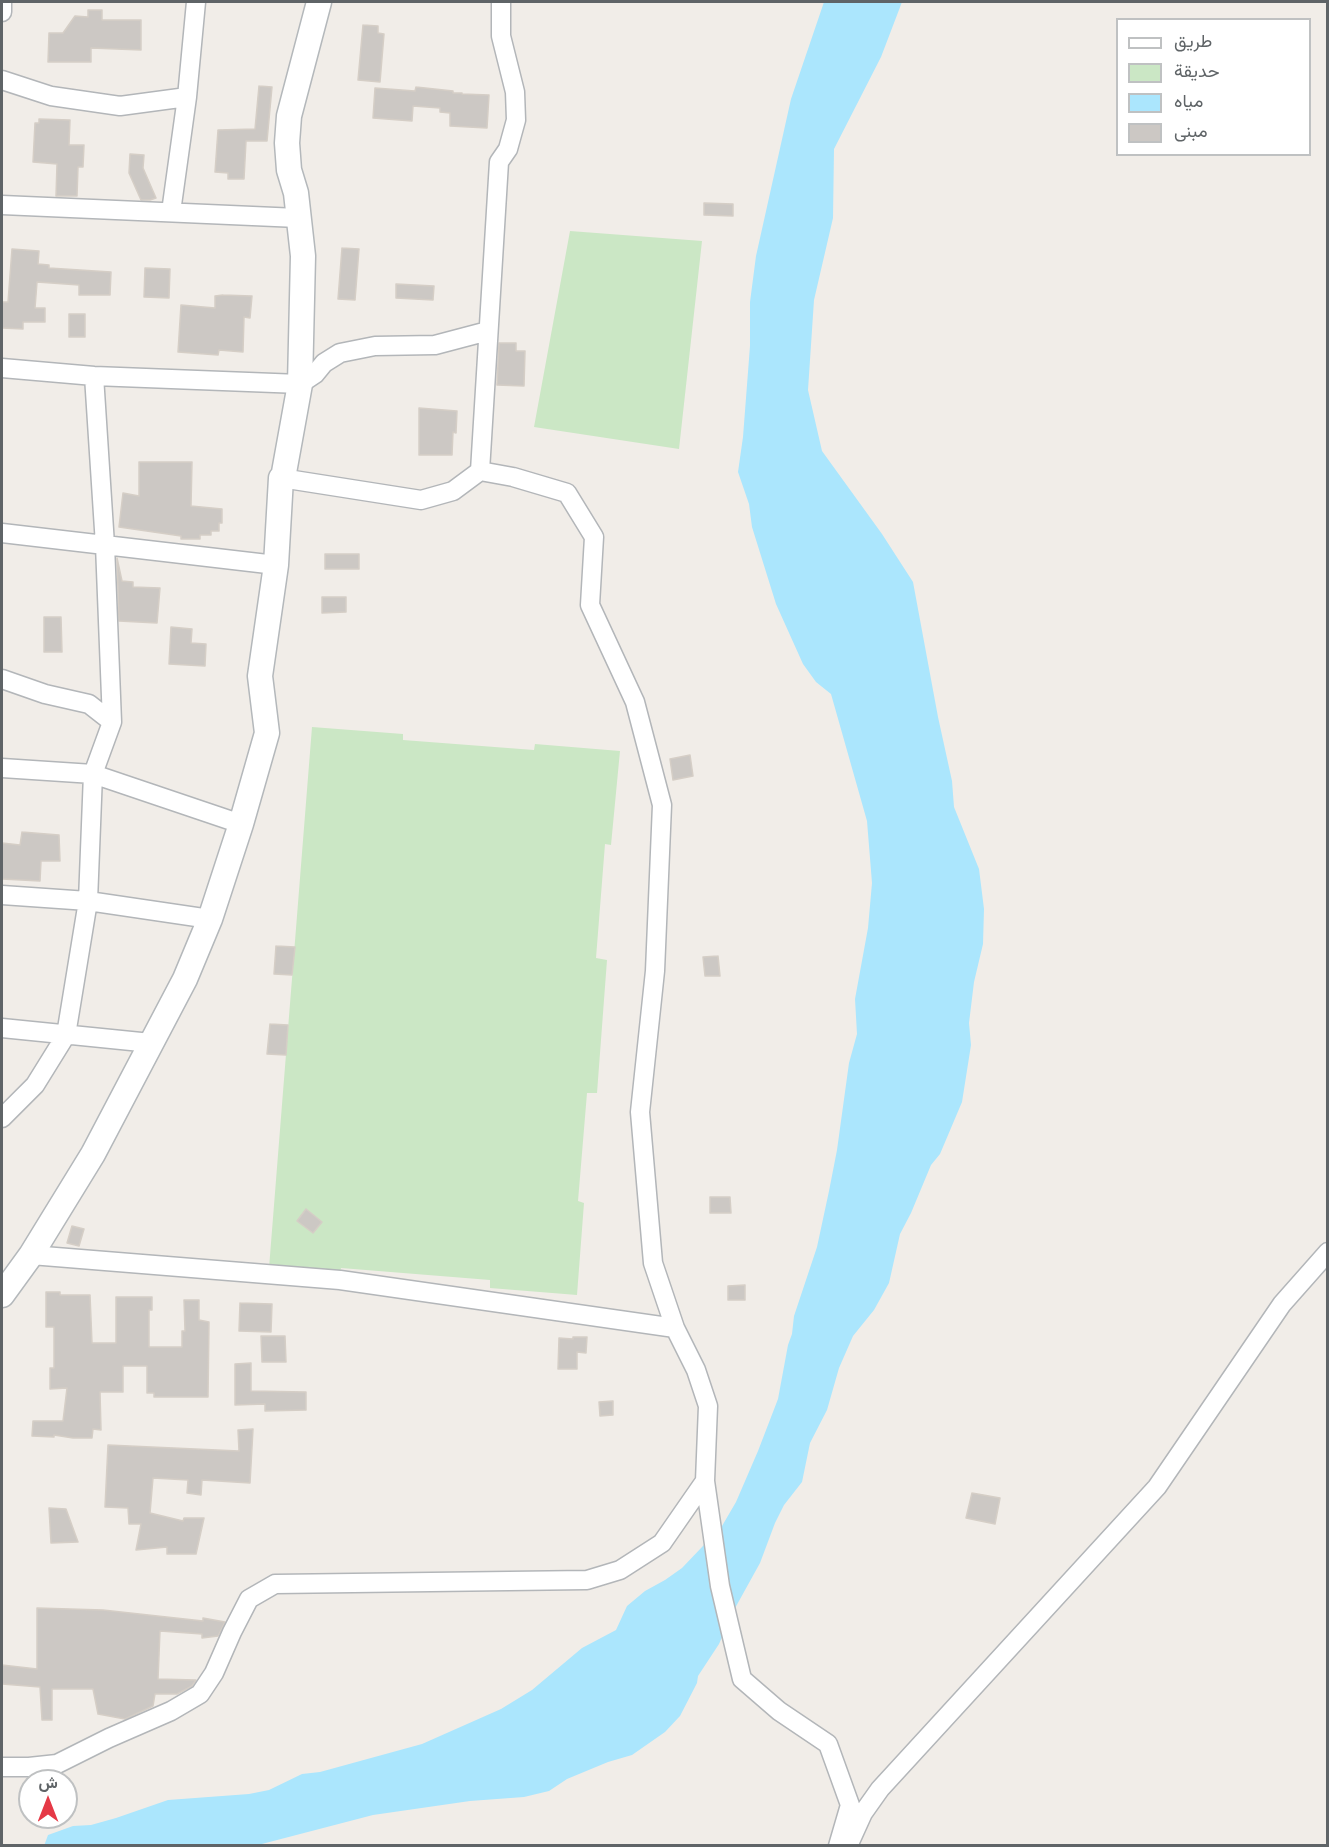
<!DOCTYPE html>
<html>
<head>
<meta charset="utf-8">
<style>
  body { margin:0 }
  #map { position:relative; width:1329px; height:1847px; overflow:hidden; background:#f1ede8; font-family:Karla,Vazirmatn,sans-serif }
  canvas { display:block }
  .frame { position:absolute; inset:0; border:3px solid #5f6467; pointer-events:none }
  .legend { position:absolute; left:1116px; top:18px; width:195px; height:138px; box-sizing:border-box; background:#fff; border:2px solid #bfc1c2; margin:0; padding:8px 10px; list-style:none; font-size:18px; color:#5f6467 }
  .legend li { display:flex; align-items:center; gap:12px; height:30px }
  .legend b { width:30px; border:2px solid #bfc1c2 }
  .north { position:absolute; left:18px; top:1769px; width:60px; height:60px; box-sizing:border-box; background:#fff; border:2px solid #bfc1c2; border-radius:50%; rotate:0deg; font-size:16px; font-weight:700; line-height:24px; text-align:center; color:#5f6467 }
  .north::after { content:''; display:block; margin:auto; width:21px; height:27px; background:#e53946; clip-path:polygon(50% 0,100% 100%,50% 72%,0 100%) }
</style>
</head>
<body>
<div id="map">
<canvas width="1329" height="1847"></canvas>
<div class="frame"></div>
<ul class="legend">
<li><b style="height:8px;background:#fff"></b>طريق</li>
<li><b style="height:16px;background:#cbe7c5"></b>حديقة</li>
<li><b style="height:16px;background:#abe6fd"></b>مياه</li>
<li><b style="height:16px;background:#ccc8c4"></b>مبنى</li>
</ul>
<div class="north">ش</div>
</div>
<script>
const g = document.querySelector('canvas').getContext('2d');
g.lineJoin = 'round';
function paint(path, color) { g.fillStyle = color; g.fill(path, 'evenodd'); }
const shape = rows => new Path2D(rows.map(r => 'M' + r).join(''));
function trace(path, color, width, dash) { g.strokeStyle = color; g.lineWidth = width; g.lineCap = dash ? 'butt' : 'round'; g.setLineDash(dash || []); g.stroke(path); }
paint(shape([
  [570,231,702,241,679,449,534,427],
  [312,727,403,734,403,740,534,750,535,744,620,751,611,845,605,844,596,958,607,960,597,1093,587,1093,578,1201,584,1203,577,1295,490,1288,490,1280,341,1268,340,1274,269,1268]
]), '#cbe7c5');
paint(shape([
  [824,2,902,2,881,57,834,149,833,218,814,300,808,390,822,451,882,534,913,582,938,717,952,781,954,807,979,869,984,909,983,944,974,982,969,1023,971,1045,962,1102,940,1154,931,1165,911,1213,900,1234,889,1283,874,1310,853,1336,839,1368,827,1410,810,1443,802,1482,784,1505,775,1523,760,1563,734,1610,719,1644,698,1676,697,1683,680,1716,665,1732,632,1755,608,1762,567,1779,549,1791,524,1797,470,1801,373,1815,258,1845,44,1846,48,1835,73,1826,91,1825,116,1818,168,1800,249,1794,269,1790,302,1774,320,1772,422,1744,501,1709,532,1690,582,1648,616,1630,627,1606,645,1591,665,1580,682,1568,722,1526,736,1502,758,1451,778,1399,788,1345,792,1334,794,1316,817,1247,829,1191,837,1150,849,1063,857,1034,855,999,868,928,872,883,867,821,831,694,816,682,803,664,776,604,752,527,749,504,738,472,743,437,750,346,750,302,756,256,791,99]
]), '#abe6fd');
const building = shape([
  [88,10,102,10,102,20,141,20,141,50,91,48,91,62,48,62,49,33,63,33,75,16,88,17,88,10],
  [363,25,378,26,378,33,384,34,380,82,358,80,363,25],
  [259,86,272,87,267,141,246,141,244,179,228,179,228,173,215,172,218,130,255,129,259,86],
  [416,87,453,91,453,93,462,93,462,94,489,95,487,128,450,126,450,113,440,112,440,108,413,106,412,121,373,118,375,88,415,91,416,87],
  [39,119,70,120,69,145,84,145,83,167,78,167,77,196,56,196,57,164,33,162,35,123,39,123,39,119],
  [130,154,144,155,143,168,156,198,150,200,141,200,129,173,130,154],
  [704,203,733,204,733,216,704,215,704,203],
  [342,248,359,249,355,300,338,299,342,248],
  [12,249,39,251,38,264,49,265,49,268,111,272,110,295,79,295,79,285,37,282,35,308,45,308,45,322,23,322,23,329,2,328,2,302,8,302,12,249],
  [145,268,170,269,169,298,144,297,145,268],
  [396,284,434,286,433,300,396,298,396,284],
  [223,295,252,296,250,318,244,317,243,352,219,350,218,355,178,352,181,305,215,308,215,296,223,295],
  [69,314,85,314,85,337,69,337,69,314],
  [499,343,516,343,516,351,525,351,524,386,497,385,499,343],
  [419,408,457,411,456,433,453,432,452,455,419,455,419,408],
  [139,462,192,462,191,506,222,509,222,523,219,523,219,531,211,531,211,535,200,535,200,539,181,539,181,536,119,527,123,493,139,496,139,462],
  [325,554,359,554,359,569,325,569,325,554],
  [117,558,122,581,133,582,133,587,160,588,157,623,119,621,117,558],
  [322,597,346,597,346,612,322,613,322,597],
  [44,617,61,617,62,652,44,652,44,617],
  [171,627,192,629,191,643,206,644,205,666,169,664,171,627],
  [690,755,693,776,673,780,670,759,690,755],
  [22,832,59,835,60,861,41,861,40,881,2,879,2,843,20,845,22,832],
  [276,946,295,947,292,975,274,974,276,946],
  [718,956,720,976,705,976,703,957,718,956],
  [270,1024,288,1025,286,1055,267,1054,270,1024],
  [710,1197,730,1197,731,1213,710,1213,710,1197],
  [306,1209,322,1222,313,1233,297,1221,306,1209],
  [72,1226,84,1229,79,1246,67,1243,72,1226],
  [745,1285,745,1300,728,1300,728,1286,745,1285],
  [46,1292,60,1292,60,1295,90,1295,92,1343,116,1343,116,1297,152,1297,152,1310,149,1310,149,1347,182,1347,182,1331,185,1331,184,1300,199,1300,199,1320,209,1322,208,1397,154,1397,154,1393,147,1393,147,1366,123,1366,123,1392,100,1392,101,1430,93,1429,92,1438,73,1438,54,1435,54,1437,32,1436,33,1421,63,1421,67,1388,50,1389,50,1368,54,1368,54,1327,46,1327,46,1292],
  [240,1303,272,1304,271,1332,239,1331,240,1303],
  [261,1336,285,1336,286,1362,262,1362,261,1336],
  [573,1337,587,1337,586,1353,577,1352,577,1369,558,1369,559,1338,573,1339,573,1337],
  [251,1363,251,1391,306,1392,306,1410,265,1411,265,1404,235,1405,235,1364,251,1363],
  [613,1401,613,1415,600,1416,599,1402,613,1401],
  [253,1429,250,1483,202,1480,201,1495,187,1493,188,1480,153,1478,150,1513,183,1521,184,1518,204,1518,196,1554,167,1554,167,1547,136,1550,141,1524,129,1524,128,1508,105,1507,108,1445,239,1451,238,1430,253,1429],
  [972,1493,1000,1498,995,1524,966,1518,972,1493],
  [49,1508,66,1509,78,1542,51,1543,49,1508],
  [37,1608,103,1610,203,1621,203,1618,225,1622,218,1636,202,1638,202,1634,160,1631,158,1679,196,1680,192,1686,177,1694,155,1694,153,1706,125,1719,98,1714,93,1689,52,1689,52,1720,42,1720,40,1687,2,1684,2,1665,37,1669,37,1608]
]);
paint(building, '#ccc8c4');
trace(building, '#d5cec6', 1.5);
const street = shape([
  [2,12,2,2],
  [2,80,51,96,120,106,187,97],
  [2,205,298,218],
  [171,212,187,97,196,2],
  [2,368,94,376,300,384,315,374,324,363,340,353,375,346,435,345,488,331],
  [281,478,421,500,453,491,480,471,499,162,508,149,516,120,515,92,501,36,501,2],
  [2,533,276,565],
  [2,679,45,694,89,704,112,722],
  [2,768,93,774,241,824],
  [2,895,88,901,210,919],
  [2,1028,151,1043],
  [2,1118,35,1085,66,1035,88,901,93,774,112,722,105,545,94,376],
  [31,1255,340,1280,675,1328],
  [705,1481,720,1586,742,1679,779,1711,828,1744,850,1805,838,1846],
  [2,1767,29,1767,57,1764,109,1738,171,1711,200,1694,214,1673,232,1632,249,1599,275,1584,587,1580,620,1570,662,1543,705,1481,708,1406,696,1370,675,1328,653,1263,640,1112,655,971,662,805,635,702,590,605,594,537,567,493,513,477,480,471],
  [848,1846,863,1813,880,1789,1157,1487,1282,1304,1328,1252]
]);
const secondary = shape([
  [2,1295,31,1255,93,1154,185,979,210,919,241,824,267,733,260,676,276,565,281,478,283,478,300,384,303,256,296,193,289,170,287,143,289,116,319,2]
]);
trace(street, '#b3b6b9', 21);
trace(secondary, '#b4b8bb', 27);
trace(street, '#fff', 18);
trace(secondary, '#fff', 24);
</script>
</body>
</html>
